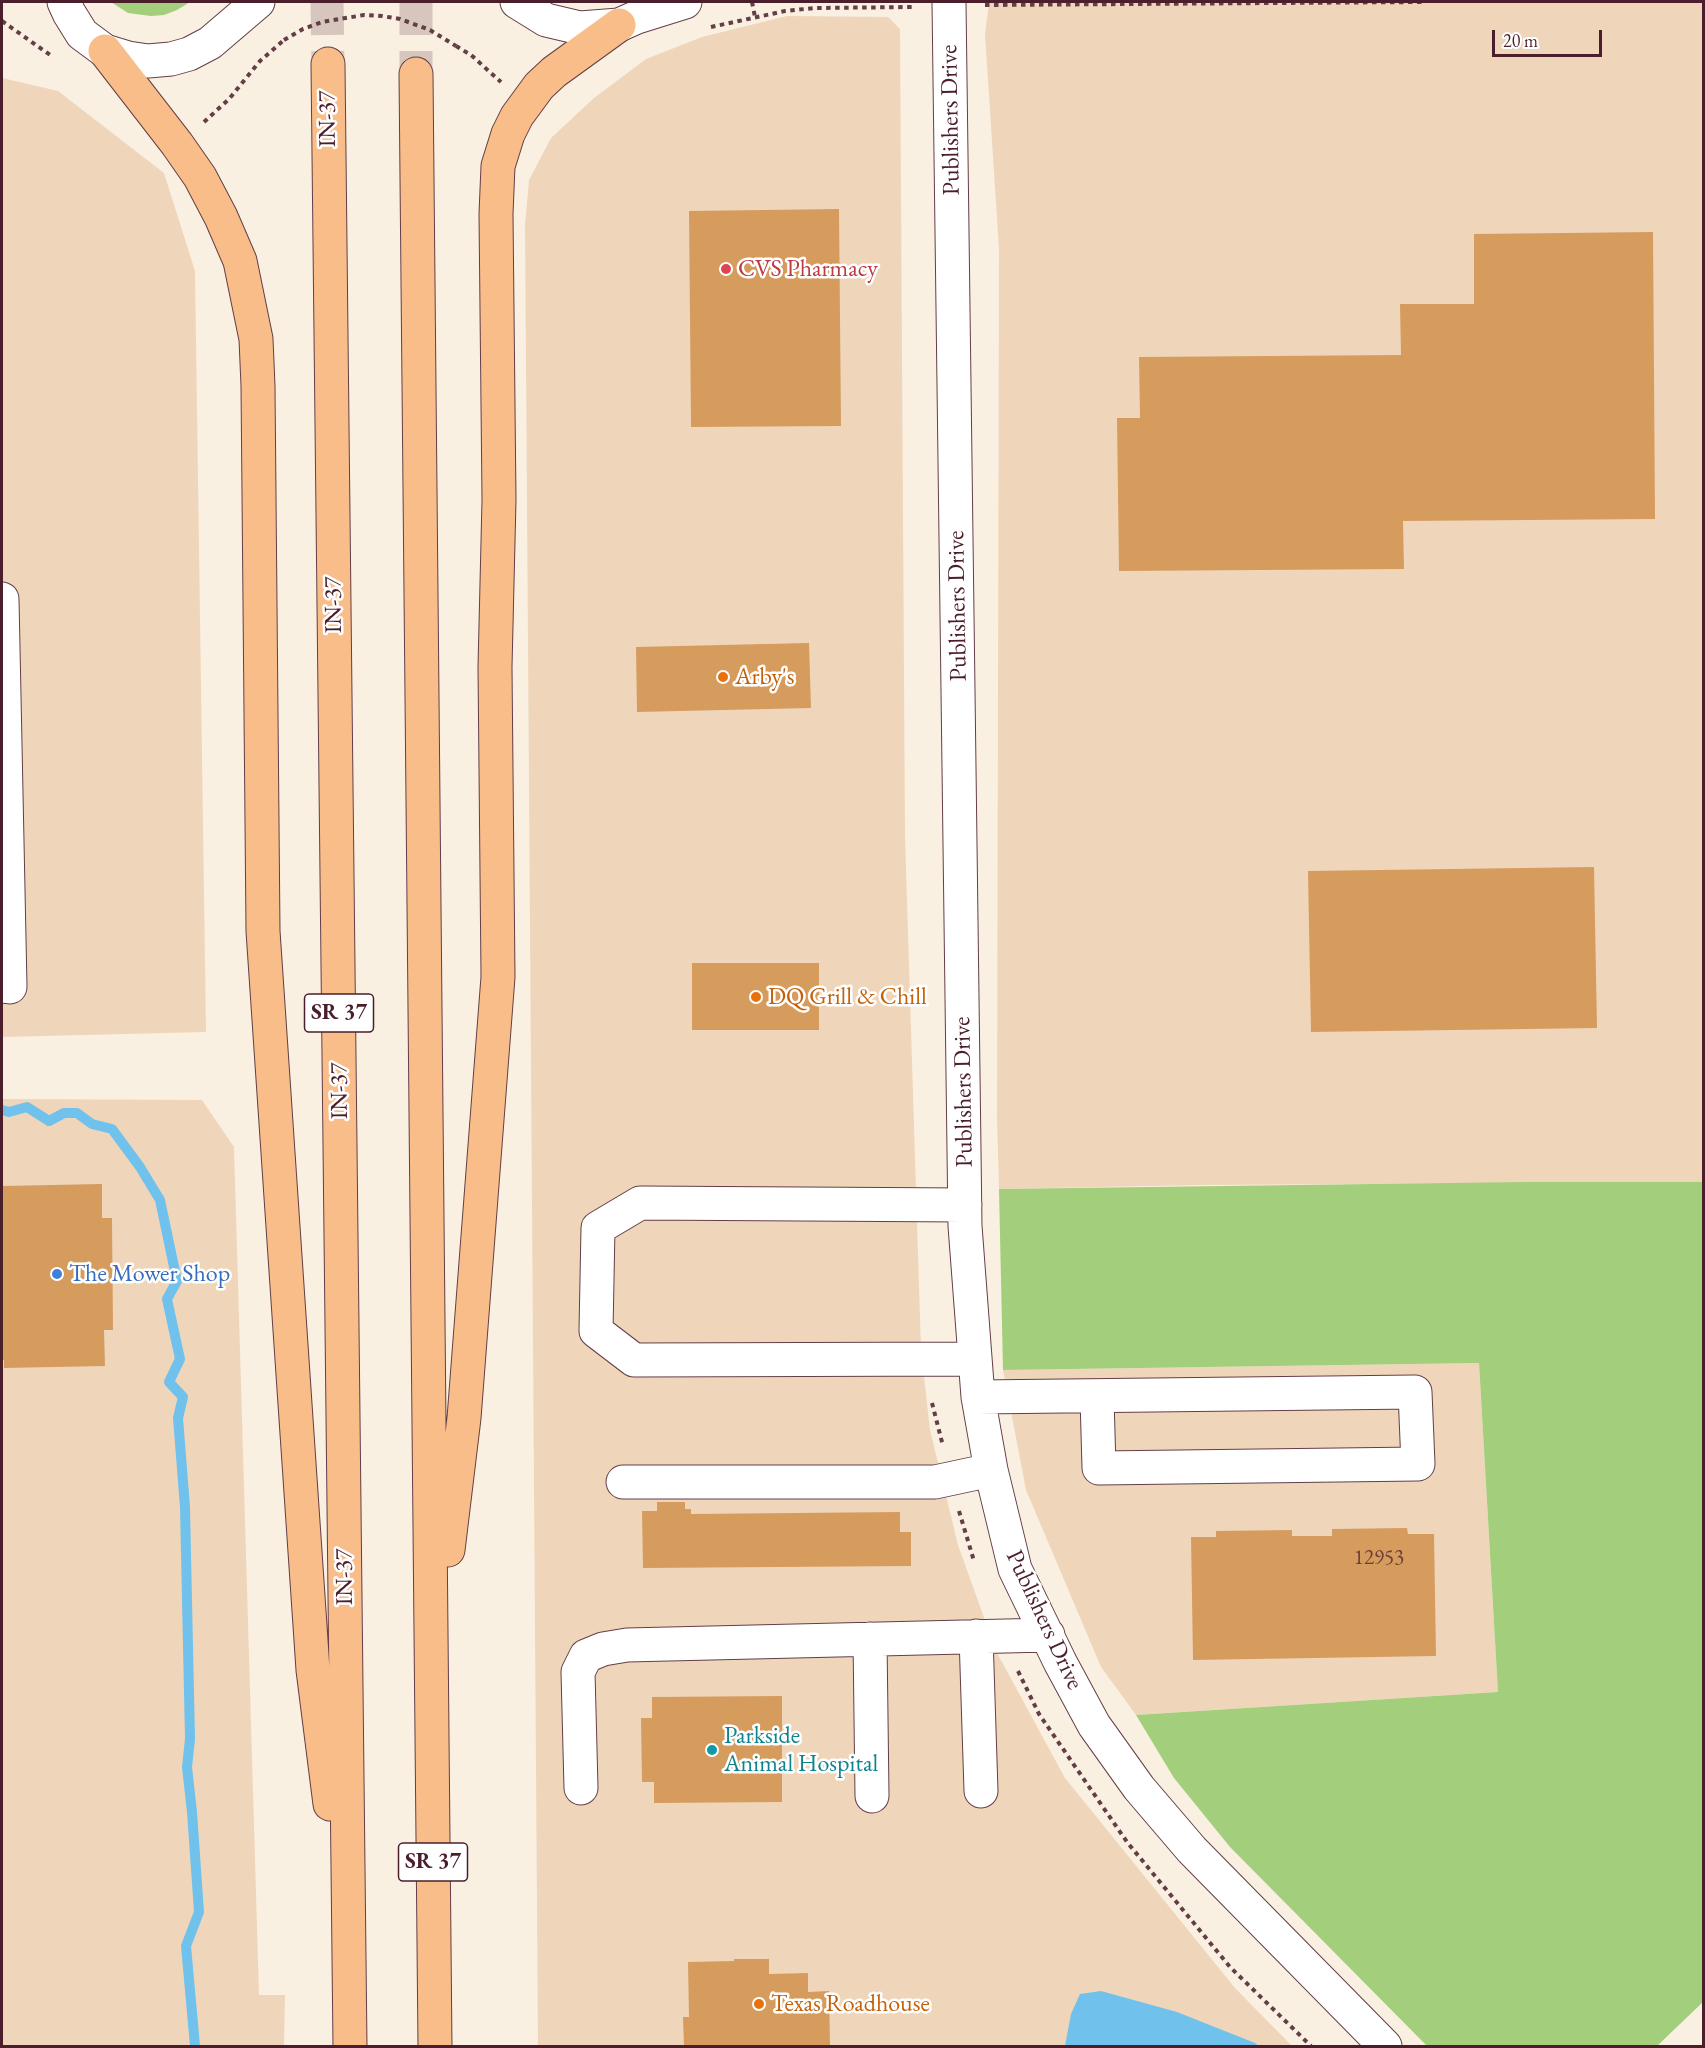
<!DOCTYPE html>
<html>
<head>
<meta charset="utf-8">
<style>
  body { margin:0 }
  #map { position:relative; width:1705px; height:2048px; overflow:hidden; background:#f9f0e2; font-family:"EB Garamond",serif }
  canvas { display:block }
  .frame { position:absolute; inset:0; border:3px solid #4a1f2b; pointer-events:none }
  .scale { position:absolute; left:1492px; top:30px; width:110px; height:27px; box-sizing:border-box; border:3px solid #4a1f2b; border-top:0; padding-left:8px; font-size:18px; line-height:21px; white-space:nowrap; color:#4a1f2b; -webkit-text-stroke:4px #fff; paint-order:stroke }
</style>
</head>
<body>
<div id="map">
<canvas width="1705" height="2048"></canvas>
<div class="frame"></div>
<div class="scale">20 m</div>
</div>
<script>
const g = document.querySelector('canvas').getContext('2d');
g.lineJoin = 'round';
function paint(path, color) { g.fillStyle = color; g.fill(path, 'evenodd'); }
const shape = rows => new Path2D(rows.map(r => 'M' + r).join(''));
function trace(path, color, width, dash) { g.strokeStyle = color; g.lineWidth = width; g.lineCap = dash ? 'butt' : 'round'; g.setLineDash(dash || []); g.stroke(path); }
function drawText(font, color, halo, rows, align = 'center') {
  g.font = font + ' "EB Garamond",serif'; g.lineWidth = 5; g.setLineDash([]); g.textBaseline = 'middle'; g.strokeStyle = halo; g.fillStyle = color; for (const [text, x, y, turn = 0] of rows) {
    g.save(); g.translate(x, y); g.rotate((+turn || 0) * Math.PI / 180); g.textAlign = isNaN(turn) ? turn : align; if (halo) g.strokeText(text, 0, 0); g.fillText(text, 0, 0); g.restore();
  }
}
paint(shape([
  [989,2,1703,2,1703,1182,1202,1185,999,1189,997,1118,999,249,985,34],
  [787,16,888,17,900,29,905,836,921,1350,930,1430,958,1545,996,1651,1065,1778,1235,1988,1292,2046,538,2046,525,225,529,180,551,138,594,98,646,59,702,37],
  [2,78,58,91,164,173,195,271,206,1032,2,1037],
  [2,1099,202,1100,234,1147,259,1995,285,1995,284,2046,2,2046],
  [1479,1363,1498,1692,1136,1715,1101,1667,1026,1490,1003,1370]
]), '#efd6bb');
paint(shape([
  [111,2,190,2,177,10,164,15,151,16,128,13],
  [1524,1182,1703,1182,1703,2002,1657,2046,1427,2046,1230,1847,1174,1778,1136,1715,1498,1692,1479,1363,1003,1370,999,1189]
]), '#a3ce7b');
paint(shape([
  [1101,1991,1177,2012,1255,2043,1259,2046,1065,2046,1071,2014,1080,1994]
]), '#70c2ec');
trace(shape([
  [2,1110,9,1112,27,1107,49,1121,64,1113,77,1113,92,1124,112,1129,140,1167,160,1200,177,1281,167,1299,180,1359,169,1382,183,1397,178,1418,185,1507,190,1739,187,1767,192,1812,199,1912,186,1946,195,2046]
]), '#70c2ec', 10);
paint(shape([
  [839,209,841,426,691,427,689,211],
  [1653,232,1655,519,1403,521,1404,569,1119,571,1117,418,1140,418,1139,357,1401,355,1400,304,1474,304,1474,234],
  [809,643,811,708,637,712,636,647],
  [1594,867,1597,1028,1311,1032,1308,871],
  [692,963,819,963,819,1030,692,1030],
  [102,1184,102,1218,112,1218,113,1330,104,1330,105,1366,4,1368,4,1360,2,1360,2,1186],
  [657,1502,685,1502,685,1509,691,1509,691,1514,900,1512,900,1532,911,1532,911,1566,643,1568,642,1511,657,1511],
  [1407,1528,1408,1534,1434,1534,1436,1656,1193,1660,1191,1537,1216,1537,1216,1531,1292,1530,1292,1536,1332,1536,1332,1529],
  [782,1696,782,1802,654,1803,654,1782,642,1782,641,1718,652,1718,652,1697],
  [734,1959,769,1959,769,1974,808,1973,808,1992,829,1991,830,2046,684,2046,683,2017,689,2017,688,1962,734,1961]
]), '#d59c5e');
trace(shape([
  [327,2,328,64],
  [416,2,416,74]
]), '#d6c6bd', 33, [33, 16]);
const minor = shape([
  [64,2,69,13,82,34,105,51,128,58,148,61,171,59,189,54,210,43,258,2],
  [517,2,546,20,580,28,619,25,637,17,654,2],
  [949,2,965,1226,978,1397,991,1470,1015,1569,1060,1662,1094,1725,1139,1788,1192,1850,1385,2046],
  [637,17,685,2],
  [2,599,10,987,2,986],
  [965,1205,640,1203,598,1228,596,1331,634,1360,975,1359],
  [978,1397,1415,1392,1418,1464,1099,1468,1097,1397],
  [623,1482,935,1482,991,1470],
  [976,1636,981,1791],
  [870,1639,872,1796],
  [581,1788,578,1672,586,1656,603,1649,627,1645,1048,1635]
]);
const highway = shape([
  [105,51,177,144,200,177,221,217,240,261,256,339,258,386,263,931,313,1670,330,1804],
  [328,64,350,2046],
  [416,74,435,2046],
  [448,1550,464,1418,498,977,495,667,499,500,496,214,498,166,508,134,517,116,539,86,554,72,619,25]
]);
trace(minor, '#643e46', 35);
trace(highway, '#643e46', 35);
trace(shape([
  [752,2,755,17],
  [985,5,1422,2],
  [2,21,53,57],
  [711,27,785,11,815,8,915,7],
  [456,46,471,55,501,82],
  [204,122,229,99,260,61,284,40],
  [932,1403,943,1446],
  [959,1511,974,1561],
  [1018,1671,1039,1714,1127,1842,1230,1967,1311,2046]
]), '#643e46', 4, [4.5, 4.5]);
trace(minor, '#fff', 33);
trace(highway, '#f8bd89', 33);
trace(shape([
  [284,40,303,29,322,22,364,15,382,16,400,19,430,30,456,46]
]), '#643e46', 4, [4.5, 4.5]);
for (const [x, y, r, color] of [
  [726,269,6,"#e0444e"],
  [723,677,6,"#e8710a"],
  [756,997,6,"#e8710a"],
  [57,1274,6,"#3f7fe0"],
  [712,1750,6,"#0f9aa8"],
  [759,2004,6,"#e8710a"]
]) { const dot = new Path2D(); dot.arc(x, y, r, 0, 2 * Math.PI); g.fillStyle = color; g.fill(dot); trace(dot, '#fff', 2); }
drawText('21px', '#6d3e38', null, [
  ["12953",1379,1558]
]);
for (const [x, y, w] of [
  [339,1013,69],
  [433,1862,69]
]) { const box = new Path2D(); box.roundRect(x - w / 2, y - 19, w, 38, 4.5); g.fillStyle = '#fff'; g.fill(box); trace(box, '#4a1f2b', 1.5); }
drawText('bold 22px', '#4a1f2b', null, [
  ["SR 37",339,1013],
  ["SR 37",433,1862]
]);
drawText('24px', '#4a1f2b', '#fff', [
  ["IN-37",328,119,-91],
  ["Publishers Drive",951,120,-91],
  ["IN-37",334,605,-91],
  ["Publishers Drive",958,606,-91],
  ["IN-37",340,1091,-91],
  ["Publishers Drive",964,1092,-91],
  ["IN-37",345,1577,-91],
  ["Publishers Drive",1044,1620,65]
]);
drawText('24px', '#be3a42', '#fff', [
  ["CVS Pharmacy",738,269]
], 'left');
drawText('24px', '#c56008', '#fff', [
  ["Arby's",735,677],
  ["DQ Grill & Chill",768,997],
  ["Texas Roadhouse",771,2004]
], 'left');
drawText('24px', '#366cbe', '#fff', [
  ["The Mower Shop",69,1274]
], 'left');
drawText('24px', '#0d838f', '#fff', [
  ["Parkside",724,1736],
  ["Animal Hospital",724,1764]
], 'left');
</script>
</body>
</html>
